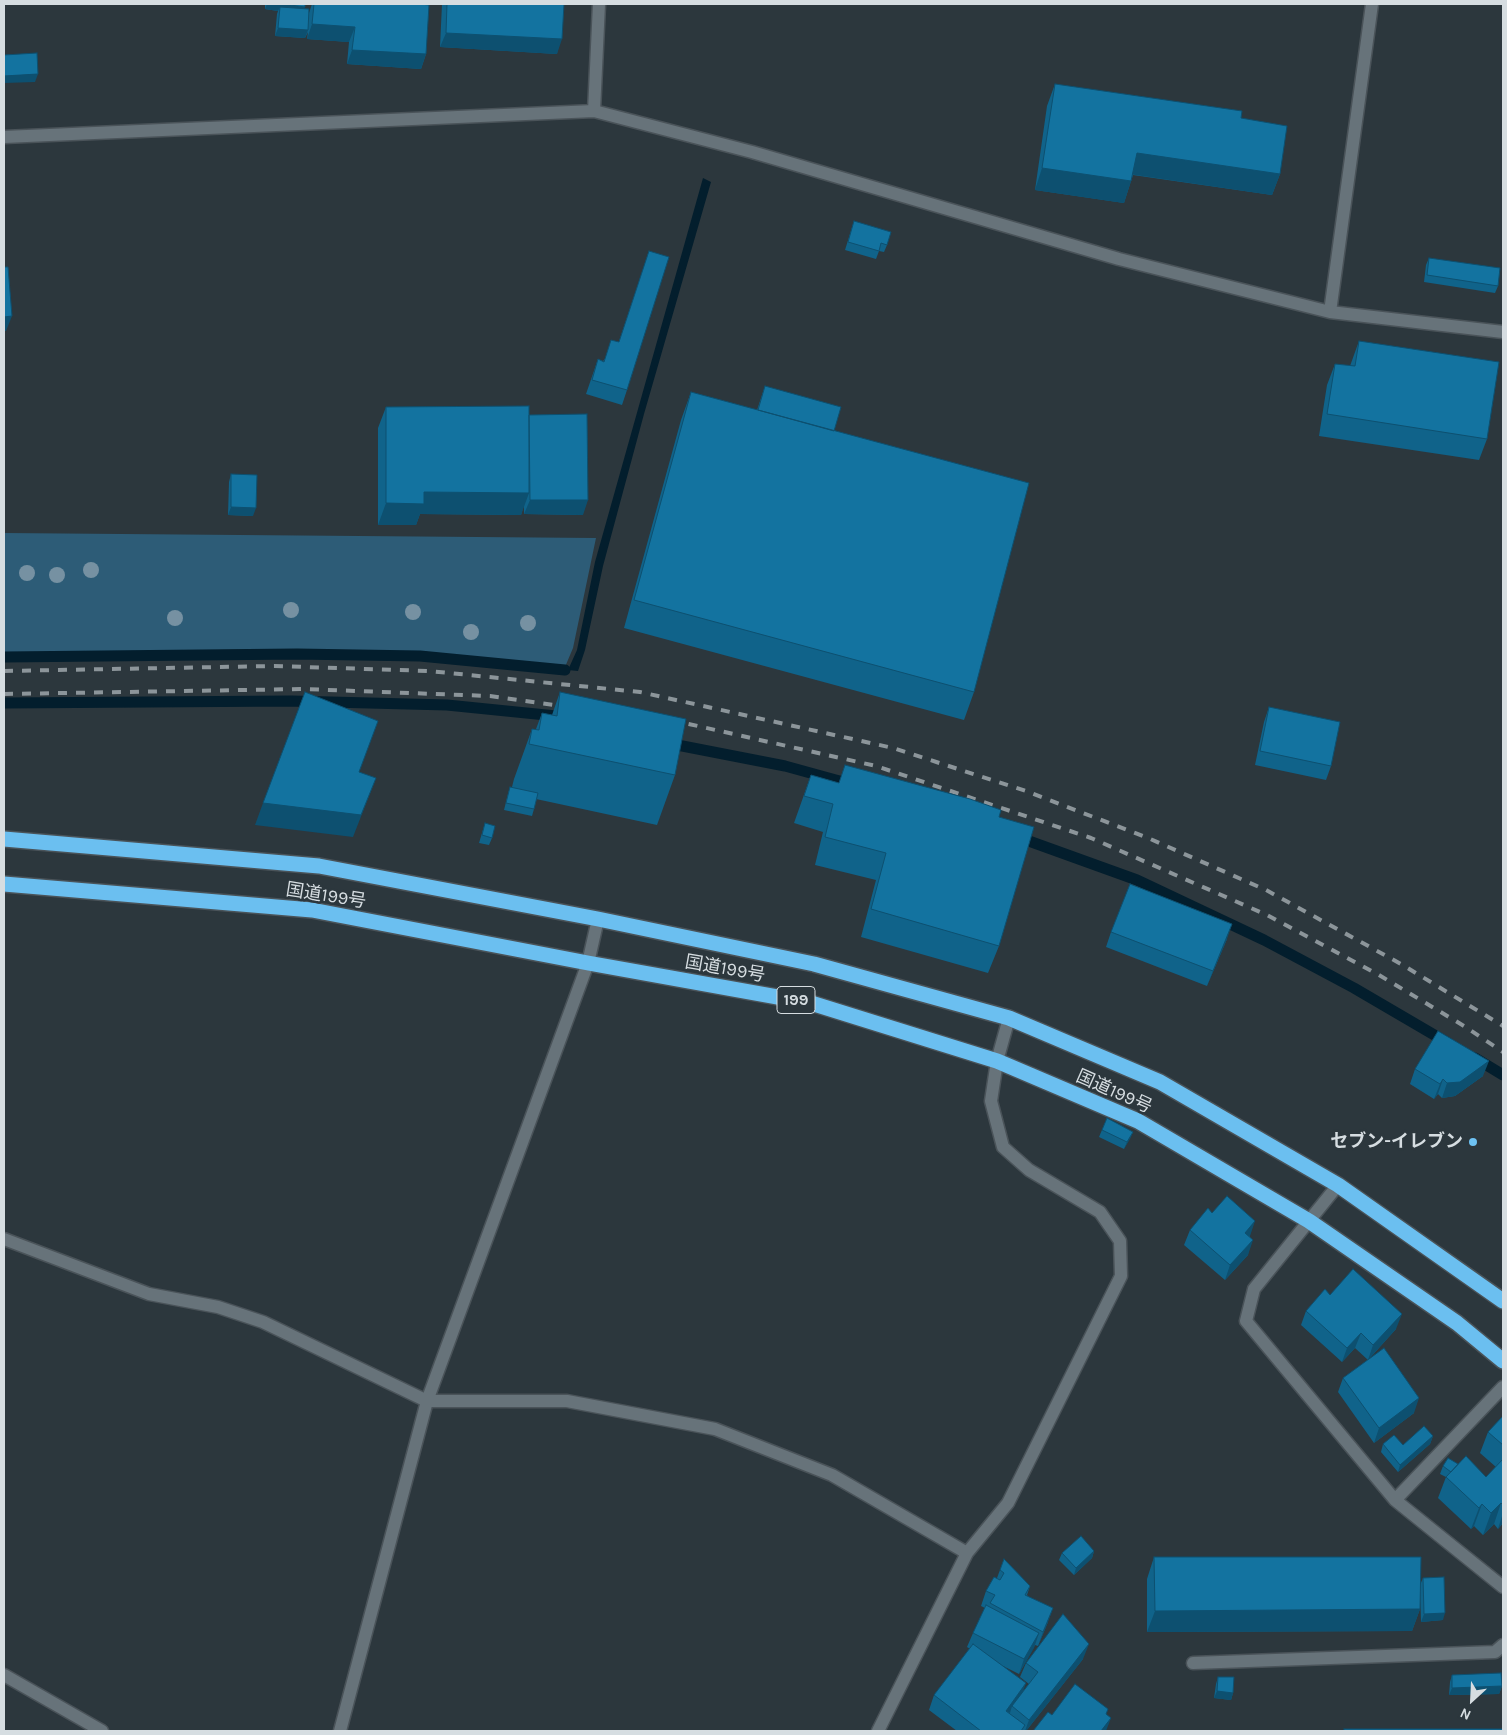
<!DOCTYPE html>
<html>
<head>
<meta charset="utf-8">
<style>
  body { margin:0 }
  #map { position:relative; width:1507px; height:1735px; overflow:hidden; background:#2c373d; font-family:Karla,sans-serif }
  canvas { display:block }
  .frame { position:absolute; inset:0; border:5px solid #d6dde1; pointer-events:none }
  .north { position:absolute; left:1447px; top:1675px; width:50px; height:50px; -webkit-text-stroke:4px #2c373d; paint-order:stroke; rotate:205deg; font-size:14px; font-weight:700; line-height:20px; text-align:center; color:#d6dde1 }
  .north::after { content:''; display:block; margin:auto; width:18px; height:22px; background:#d6dde1; clip-path:polygon(50% 0,100% 100%,50% 72%,0 100%) }
</style>
</head>
<body>
<div id="map">
<canvas width="1507" height="1735"></canvas>
<div class="frame"></div>
<div class="north">N</div>
</div>
<script>
const g = document.querySelector('canvas').getContext('2d');
g.lineJoin = 'round';
function paint(path, color) { g.fillStyle = color; g.fill(path, 'evenodd'); }
const shape = rows => new Path2D(rows.map(r => 'M' + r).join(''));
function trace(path, color, width, dash) { g.strokeStyle = color; g.lineWidth = width; g.lineCap = dash ? 'butt' : 'round'; g.setLineDash(dash || []); g.stroke(path); }
function drawText(font, color, halo, rows, align = 'center') {
  g.font = font + ' Karla,"Noto Sans JP",sans-serif'; g.lineWidth = 5; g.setLineDash([]); g.textBaseline = 'middle'; g.strokeStyle = halo; g.fillStyle = color; for (const [text, x, y, turn = 0] of rows) {
    g.save(); g.translate(x, y); g.rotate((+turn || 0) * Math.PI / 180); g.textAlign = isNaN(turn) ? turn : align; if (halo) g.strokeText(text, 0, 0); g.fillText(text, 0, 0); g.restore();
  }
}
paint(shape([
  [4,533,596,538,573,648,565,667,420,653,293,649,4,653]
]), '#2d5c77');
paint(shape([
  [703,178,711,182,644,414,603,566,585,650,578,671,568,670,577,650,595,562]
]), '#031e2d');
trace(shape([
  [4,657,297,654,420,656,565,670],
  [4,703,292,701,447,705,556,716],
  [667,743,785,766,854,785],
  [1015,836,1137,880,1264,940,1354,988,1448,1043],
  [1475,1058,1503,1075]
]), '#031e2d', 11);
const street = shape([
  [594,111,599,4],
  [4,137,594,111,752,152,1119,259,1330,312,1503,332],
  [1330,312,1372,4],
  [1338,1185,1254,1289,1246,1321,1395,1500,1503,1587],
  [4,1239,149,1294,218,1307,263,1322,427,1401,567,1401,715,1429,832,1475,967,1553],
  [1395,1500,1503,1387],
  [1193,1663,1495,1652,1503,1645],
  [4,1675,102,1731],
  [340,1731,427,1401,588,963,598,919],
  [878,1731,967,1553,1008,1503,1121,1276,1120,1241,1100,1212,1029,1170,1003,1147,991,1101,997,1061,1009,1018]
]);
const highway = shape([
  [4,839,319,866,598,919,814,964,1009,1018,1160,1082,1338,1185,1503,1301],
  [4,884,312,910,588,963,811,1003,997,1061,1138,1121,1309,1221,1457,1323,1503,1361]
]);
trace(street, '#4a5359', 15);
trace(highway, '#4a5359', 18);
trace(street, '#67737a', 12);
trace(highway, '#6bbff0', 15);
trace(shape([
  [4,671,274,666,429,671,640,692,893,748,1026,791,1148,838,1266,890,1401,964,1503,1026],
  [4,694,303,689,490,696,569,707],
  [671,720,876,766,1091,838,1267,915,1379,975,1464,1026,1503,1052]
]), '#8c959a', 4, [9, 9]);
g.fillStyle = '#7691a2';
for (const [x, y] of [
  [91,570],
  [27,573],
  [57,575],
  [291,610],
  [413,612],
  [175,618],
  [528,623],
  [471,632]
]) { g.beginPath(); g.arc(x, y, 8, 0, 2 * Math.PI); g.fill(); }
paint(shape([
  [265,4,305,4,304,9,309,13,312,4,420,4,426,54,421,69,347,64,349,42,307,39,308,32,305,38,275,36,277,14,278,11,265,9],
  [442,4,564,4,557,54,440,47],
  [1055,84,1241,118,1280,174,1272,195,1133,175,1131,181,1124,203,1035,190,1047,106],
  [854,221,887,245,884,252,879,251,876,259,845,250],
  [649,251,627,390,622,405,586,394,598,359,603,361,619,342],
  [1429,258,1498,286,1495,293,1424,282,1426,265],
  [1359,341,1487,439,1479,460,1319,436,1327,385,1335,364,1350,366],
  [765,386,834,431,974,692,964,720,624,628,681,420,691,392,757,410],
  [386,407,529,417,529,415,583,515,524,514,524,505,521,515,420,514,416,525,378,525,378,428],
  [231,474,253,516,228,515,229,482],
  [560,692,675,775,657,825,536,799,534,809,532,816,504,810,508,794,510,787,512,787,514,779,532,729,536,729,542,713,552,715],
  [1269,707,1331,766,1326,780,1255,765,1264,722],
  [845,765,999,817,999,946,988,973,861,937,876,880,815,865,823,832,794,823,811,775,839,783],
  [485,823,492,838,489,845,479,843],
  [1111,932,1227,939,1207,986,1106,947],
  [1415,1069,1483,1076,1455,1096,1442,1098,1438,1094,1434,1099,1410,1084],
  [1107,1118,1133,1132,1124,1149,1099,1137],
  [1212,1213,1250,1236,1248,1255,1225,1280,1184,1245,1190,1230],
  [1330,1295,1396,1329,1369,1359,1414,1413,1374,1443,1338,1392,1343,1378,1368,1360,1355,1348,1342,1362,1301,1325,1306,1311],
  [1503,1416,1503,1523,1498,1529,1494,1524,1483,1535,1474,1526,1471,1529,1438,1498,1446,1477,1440,1474,1443,1466,1458,1464,1486,1477,1496,1467,1480,1453,1488,1432],
  [1433,1436,1430,1444,1398,1472,1381,1452,1383,1444,1403,1445],
  [1094,1551,1092,1558,1074,1575,1059,1560,1062,1553],
  [1154,1557,1420,1585,1423,1578,1443,1620,1421,1622,1420,1586,1420,1609,1412,1631,1147,1632,1147,1579],
  [1004,1559,1030,1586,1027,1595,1048,1622,1038,1646,1035,1645,1019,1674,1003,1666,1023,1691,1029,1684,1020,1677,1026,1663,1083,1659,1026,1731,957,1731,929,1710,934,1695,970,1649,967,1647,973,1633,985,1608,981,1606,986,1591,997,1578],
  [1452,1675,1502,1686,1499,1694,1449,1695,1450,1682],
  [1218,1677,1233,1693,1231,1700,1214,1698,1216,1684]
]), '#10638a');
paint(shape([
  [267,4,283,4,305,7,302,14,280,7,278,11,265,9],
  [312,24,355,27,349,42,307,39],
  [278,28,308,30,305,38,275,36],
  [446,33,562,39,557,54,440,47],
  [352,50,426,54,421,69,347,64],
  [38,74,35,82,4,83,4,76],
  [1137,153,1280,174,1272,195,1129,174],
  [1042,168,1131,181,1124,203,1035,190],
  [12,316,6,331,4,331,4,317],
  [424,492,529,493,521,515,420,514,416,525,378,525,386,503],
  [530,500,588,500,583,515,524,514],
  [231,507,256,508,253,516,228,515],
  [376,778,353,837,255,825,263,803],
  [1232,924,1227,939,1207,986,1213,971],
  [1489,1061,1483,1076,1455,1096,1442,1098,1447,1083],
  [1443,1079,1438,1094,1434,1099,1440,1084],
  [1133,1132,1130,1139,1124,1149,1127,1142],
  [1255,1221,1250,1236,1239,1247,1245,1233],
  [1253,1240,1248,1255,1225,1280,1230,1265],
  [1402,1314,1396,1329,1368,1360,1373,1345],
  [1361,1333,1355,1348,1342,1362,1347,1348],
  [1419,1398,1414,1413,1374,1443,1379,1428],
  [1433,1436,1430,1444,1398,1472,1400,1465],
  [1501,1503,1494,1524,1483,1535,1491,1513],
  [1482,1504,1474,1526,1471,1529,1479,1508],
  [1503,1513,1503,1523,1498,1529],
  [1094,1551,1092,1558,1074,1575,1076,1568],
  [1053,1608,1048,1622,1038,1646,1043,1632],
  [1420,1609,1412,1631,1147,1632,1155,1611],
  [1445,1613,1443,1620,1421,1622,1424,1614],
  [1039,1633,1034,1648,1019,1674,1024,1659],
  [1089,1644,1083,1659,1026,1731,1025,1731,1029,1720],
  [1026,1683,1021,1697,1012,1706,1010,1713,1006,1711],
  [1502,1686,1499,1694,1449,1695,1452,1688],
  [1217,1691,1233,1693,1231,1700,1214,1698],
  [1111,1718,1106,1731,1101,1731]
]), '#0d5070');
const building = shape([
  [283,4,305,4,305,7,283,4],
  [314,4,420,4,429,5,426,54,352,50,355,27,312,24,314,4],
  [447,4,564,4,562,39,446,33,447,4],
  [280,7,309,9,308,30,278,28,280,7],
  [37,53,38,74,4,76,4,55,37,53],
  [1055,84,1242,111,1241,118,1287,126,1280,174,1137,153,1131,181,1042,168,1055,84],
  [854,221,891,232,887,245,881,243,879,251,848,242,854,221],
  [649,251,669,257,627,390,592,380,598,359,604,362,611,340,619,342,649,251],
  [1429,258,1500,268,1498,286,1427,275,1429,258],
  [4,267,8,267,12,316,4,317,4,267],
  [1359,341,1499,362,1487,439,1327,414,1335,364,1355,366,1359,341],
  [765,386,841,407,834,431,758,410,765,386],
  [691,392,1029,483,974,692,634,600,691,392],
  [529,406,529,493,424,492,424,504,386,503,386,407,529,406],
  [587,414,588,500,530,500,529,415,587,414],
  [231,474,257,475,256,508,231,507,231,474],
  [305,692,378,721,359,772,376,778,361,815,263,803,305,692],
  [560,692,686,719,675,775,529,744,532,729,539,730,542,713,557,716,560,692],
  [1269,707,1340,722,1331,766,1260,751,1269,707],
  [845,765,970,799,1001,810,999,817,1034,827,999,946,871,909,886,853,825,837,833,804,804,796,811,775,839,783,845,765],
  [510,787,538,793,534,809,506,803,510,787],
  [485,823,495,826,492,838,482,835,485,823],
  [1130,884,1232,924,1213,971,1111,932,1130,884],
  [1438,1031,1489,1061,1460,1082,1447,1083,1443,1079,1440,1084,1415,1069,1438,1031],
  [1107,1118,1133,1132,1127,1142,1102,1130,1107,1118],
  [1227,1196,1255,1221,1245,1233,1253,1240,1230,1265,1190,1230,1208,1208,1212,1213,1227,1196],
  [1353,1269,1402,1314,1373,1345,1361,1333,1347,1348,1306,1311,1325,1289,1330,1295,1353,1269],
  [1384,1348,1419,1398,1379,1428,1343,1378,1384,1348],
  [1503,1416,1503,1445,1488,1432,1503,1416],
  [1424,1426,1433,1436,1400,1465,1383,1444,1394,1435,1403,1445,1424,1426],
  [1466,1456,1486,1477,1503,1459,1503,1505,1501,1503,1491,1513,1482,1504,1479,1508,1446,1477,1466,1456],
  [1448,1458,1458,1464,1451,1472,1443,1466,1448,1458],
  [1081,1536,1094,1551,1076,1568,1062,1553,1081,1536],
  [1154,1557,1421,1557,1420,1609,1155,1611,1154,1557],
  [1004,1559,1030,1586,1025,1595,1053,1608,1043,1632,990,1603,995,1595,986,1591,994,1577,1000,1580,1004,1573,1000,1570,1004,1559],
  [1444,1577,1445,1613,1424,1614,1423,1578,1444,1577],
  [986,1605,1039,1633,1024,1659,973,1633,986,1605],
  [1063,1614,1089,1644,1029,1720,1012,1706,1038,1672,1026,1663,1063,1614],
  [973,1644,1026,1683,1006,1711,1025,1725,1021,1731,981,1731,934,1695,973,1644],
  [1501,1673,1502,1686,1452,1688,1452,1675,1501,1673],
  [1218,1677,1234,1677,1233,1693,1217,1691,1218,1677],
  [1075,1684,1108,1709,1106,1714,1111,1718,1101,1731,1033,1731,1048,1712,1052,1715,1075,1684],
  [1344,1729,1503,1729,1503,1731,1344,1731,1344,1729]
]);
paint(building, '#1373a0');
trace(building, '#0d5070', 1);
for (const [x, y, r, color] of [
  [1473,1142,5,"#6ec2f3"]
]) { const dot = new Path2D(); dot.arc(x, y, r, 0, 2 * Math.PI); g.fillStyle = color; g.fill(dot); trace(dot, '#2c373d', 2); }
for (const [x, y, w] of [
  [796,1000,38]
]) { const box = new Path2D(); box.roundRect(x - w / 2, y - 13.5, w, 27, 4); g.fillStyle = '#2c373d'; g.fill(box); trace(box, '#d6dde1', 1); }
drawText('bold 16px', '#d6dde1', null, [
  ["199",796,1000]
]);
drawText('18px', '#d6dde1', '#2c373d', [
  ["国道199号",326,896,9],
  ["国道199号",725,969,10],
  ["国道199号",1114,1092,24]
]);
drawText('bold 18px', '#d6dde1', '#2c373d', [
  ["セブン-イレブン",1463,1142]
], 'right');
</script>
</body>
</html>
